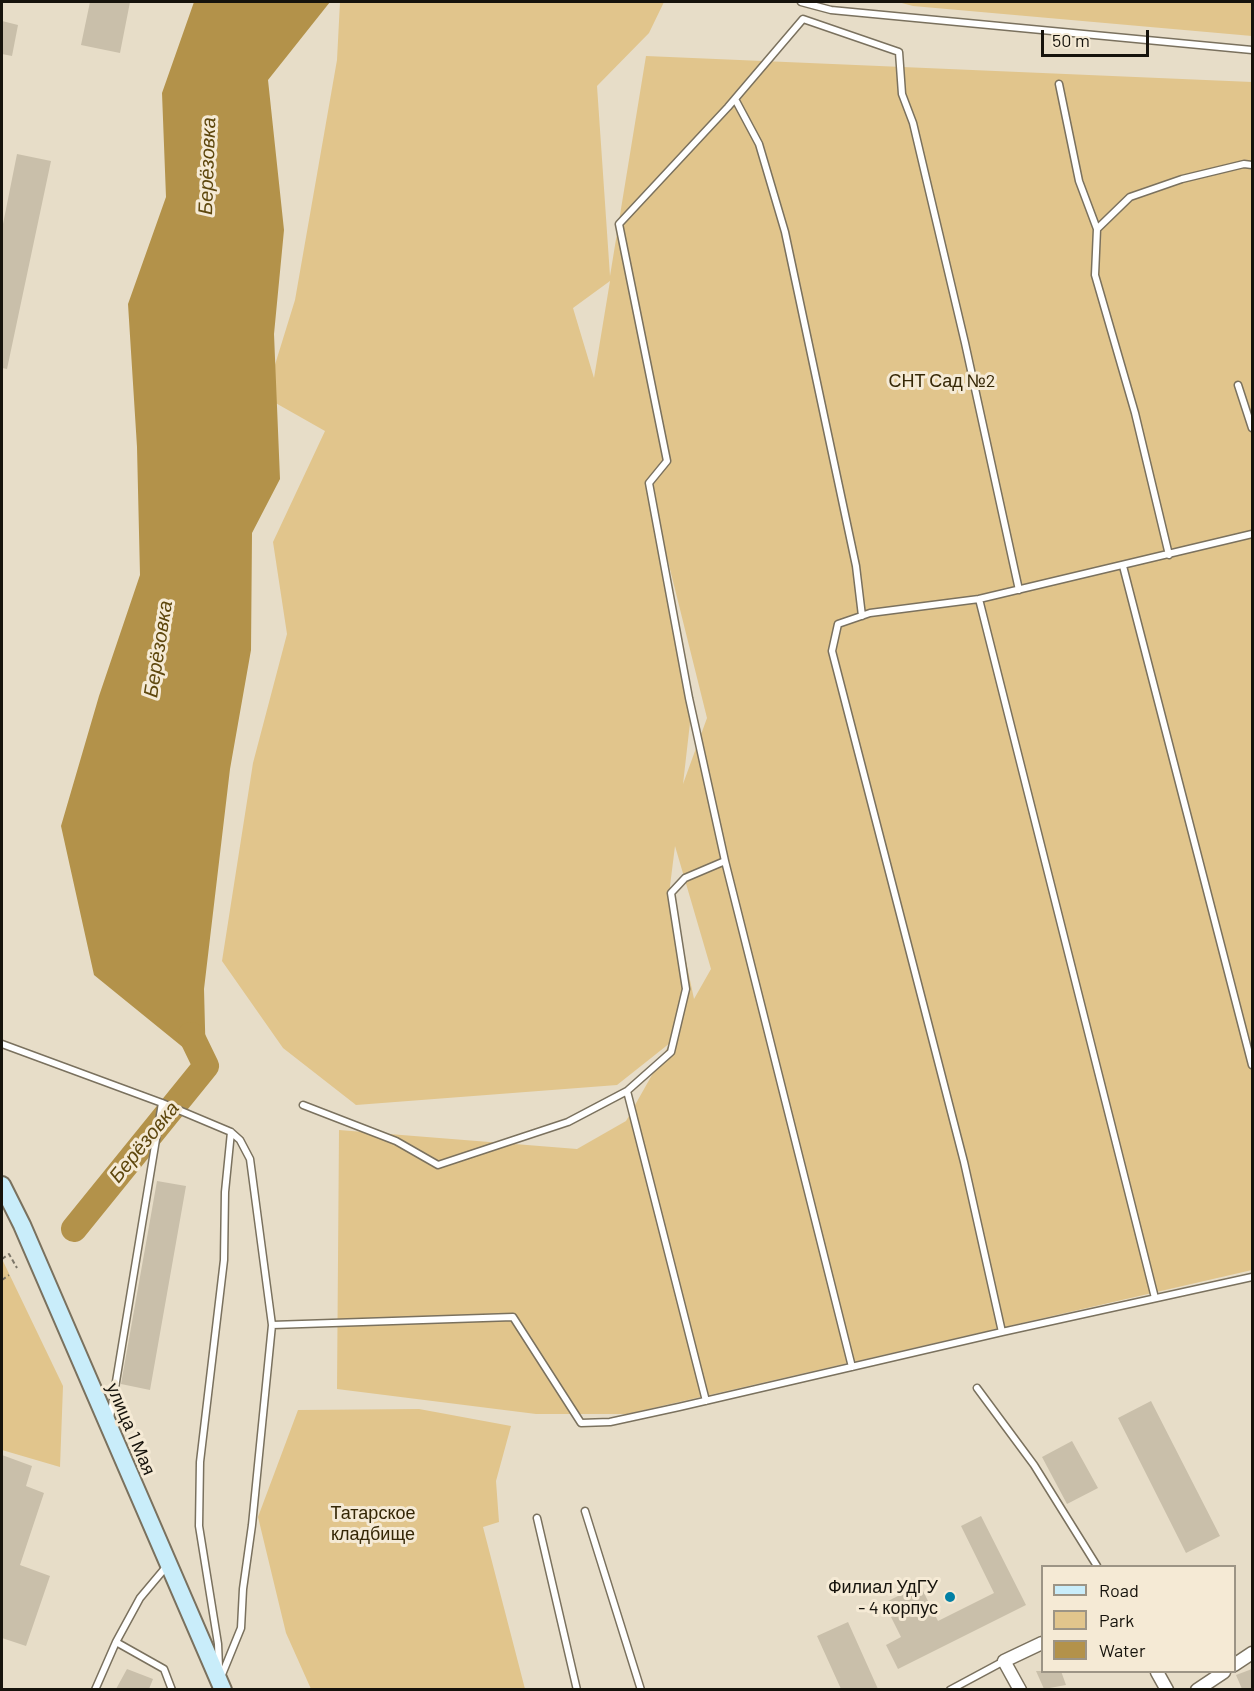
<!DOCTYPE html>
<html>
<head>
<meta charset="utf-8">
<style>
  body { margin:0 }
  #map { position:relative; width:1254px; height:1691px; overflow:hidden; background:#e7ddc8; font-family:Barlow,sans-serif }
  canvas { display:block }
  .frame { position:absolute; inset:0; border:3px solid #16130c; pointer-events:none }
  .legend { position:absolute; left:1041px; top:1565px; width:195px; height:108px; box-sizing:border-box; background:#f5ead5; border:2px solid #9c9485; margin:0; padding:8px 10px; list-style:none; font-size:18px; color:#16130c }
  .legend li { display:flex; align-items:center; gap:12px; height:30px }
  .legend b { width:30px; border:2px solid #9c9485 }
  .scale { position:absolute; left:1041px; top:30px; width:108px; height:27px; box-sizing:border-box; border:3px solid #16130c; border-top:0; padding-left:8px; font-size:18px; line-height:21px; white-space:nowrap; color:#16130c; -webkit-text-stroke:4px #f5ead5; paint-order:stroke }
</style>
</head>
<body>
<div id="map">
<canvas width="1254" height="1691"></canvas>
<div class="frame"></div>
<ul class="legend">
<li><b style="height:8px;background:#c9edfa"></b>Road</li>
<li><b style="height:16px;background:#e1c58c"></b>Park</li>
<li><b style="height:16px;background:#b3924a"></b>Water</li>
</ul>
<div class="scale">50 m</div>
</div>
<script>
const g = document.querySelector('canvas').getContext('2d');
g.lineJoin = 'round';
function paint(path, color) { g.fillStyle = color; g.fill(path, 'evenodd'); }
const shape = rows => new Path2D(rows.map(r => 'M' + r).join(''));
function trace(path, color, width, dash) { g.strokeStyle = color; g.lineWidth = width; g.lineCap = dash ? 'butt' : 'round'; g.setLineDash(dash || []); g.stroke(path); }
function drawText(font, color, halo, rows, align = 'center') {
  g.font = font + ' Barlow,sans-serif'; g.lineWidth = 6; g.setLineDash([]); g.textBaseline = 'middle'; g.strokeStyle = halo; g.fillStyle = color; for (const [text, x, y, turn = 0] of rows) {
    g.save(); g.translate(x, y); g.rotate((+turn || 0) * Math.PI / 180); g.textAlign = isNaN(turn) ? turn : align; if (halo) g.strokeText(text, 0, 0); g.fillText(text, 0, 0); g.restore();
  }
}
paint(shape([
  [340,2,664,2,649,33,597,86,610,276,646,56,1252,82,1252,1270,627,1414,536,1414,337,1389,339,1130,577,1149,626,1121,670,1043,617,1085,356,1105,283,1048,222,961,253,763,287,634,273,542,325,431,265,397,295,300,337,60],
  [610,281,594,378,573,308],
  [665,549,707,718,683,784,691,714],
  [675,846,711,969,694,999,670,886],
  [898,2,1252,2,1252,36,913,6],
  [2,1259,63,1386,60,1467,2,1450],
  [419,1409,511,1426,496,1481,499,1522,483,1527,525,1689,311,1689,286,1633,258,1517,298,1410]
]), '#e1c58c');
paint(shape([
  [194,2,330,2,268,80,284,230,274,334,280,479,252,533,251,650,230,769,204,989,206,1066,94,975,61,826,99,696,140,575,137,447,128,304,166,197,162,93]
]), '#b3924a');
trace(shape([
  [74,1229,206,1066,191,1035]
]), '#b3924a', 26);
paint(shape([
  [90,2,130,2,120,53,81,45],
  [2,21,18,25,12,56,2,54],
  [17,154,51,161,7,369,2,368,2,229],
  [157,1181,186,1186,150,1390,121,1384],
  [1151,1401,1220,1536,1186,1553,1118,1418],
  [1072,1441,1098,1488,1067,1504,1042,1457],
  [2,1455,32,1466,26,1486,44,1493,20,1565,50,1576,26,1646,2,1638],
  [981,1516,1026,1605,898,1669,886,1645,901,1637,884,1603,920,1585,938,1621,994,1593,961,1526],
  [848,1622,878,1689,841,1689,817,1636],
  [127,1669,153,1679,149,1689,116,1689],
  [1252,1669,1252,1689,1242,1689,1236,1675],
  [1036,1671,1061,1671,1066,1685,1044,1689]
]), '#c9bfaa');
const service = shape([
  [801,2,831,10,1252,50],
  [1059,84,1079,181,1097,229],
  [735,99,759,144,785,232,856,566,862,616],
  [1238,385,1252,428],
  [1252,534,979,599,870,613,838,624,832,651,964,1162,1002,1332,1252,1277],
  [1169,555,1135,413,1095,275,1097,229,1130,197,1182,179,1244,164,1252,165],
  [1123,566,1252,1065],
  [979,599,1155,1298],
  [725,861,852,1367],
  [2,1044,162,1103],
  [303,1105,396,1141,438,1165,568,1122,627,1091],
  [272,1325,513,1317,581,1423,610,1422,679,1407,1002,1332],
  [977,1388,1034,1465,1097,1566],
  [706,1401,627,1091,671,1052,686,989,671,893,685,878,725,861,689,698,649,483,667,461,619,224,728,107,803,19,899,52,902,94,913,123,965,343,1019,590],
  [110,1418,162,1103,231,1132,240,1140,250,1159,272,1325,252,1525,243,1589,241,1628,221,1677],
  [585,1511,641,1690],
  [537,1518,577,1690],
  [116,1642,164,1669,172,1690],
  [219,1667,218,1644,199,1526,200,1462,224,1260,225,1192,231,1132],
  [95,1690,116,1642,140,1598,166,1567],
  [950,1690,1004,1661]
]);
const minor = shape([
  [1234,1665,1252,1653],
  [1157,1672,1167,1690],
  [1020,1690,1004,1661,1042,1643],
  [1197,1690,1224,1672]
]);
const secondary = shape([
  [2,1185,22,1225,223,1690]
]);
trace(service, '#7a715e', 9);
trace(minor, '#7a715e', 15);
trace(secondary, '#7a715e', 20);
trace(shape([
  [2,1259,9,1254,17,1268],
  [2,1280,9,1275]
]), '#7c7668', 2, [4.5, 3]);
trace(service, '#fff', 6);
trace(minor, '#fff', 12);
trace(secondary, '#c9edfa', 16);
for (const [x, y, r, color] of [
  [950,1597,6,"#0280a5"]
]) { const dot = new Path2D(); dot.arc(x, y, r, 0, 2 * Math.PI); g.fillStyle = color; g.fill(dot); trace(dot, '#f5ead5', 2); }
drawText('18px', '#352706', '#f5ead5', [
  ["СНТ Сад №2",942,381],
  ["Татарское",373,1513],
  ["кладбище",373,1534]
]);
drawText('18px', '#16130c', '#f5ead5', [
  ["улица 1 Мая",131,1429,67]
]);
drawText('18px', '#16130c', '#f5ead5', [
  ["Филиал УдГУ",938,1587],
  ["- 4 корпус",938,1608]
], 'right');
drawText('italic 20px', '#5e470d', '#f5ead5', [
  ["Берёзовка",207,166,-88],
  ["Берёзовка",158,649,-81],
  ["Берёзовка",144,1142,-51]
]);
</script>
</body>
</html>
